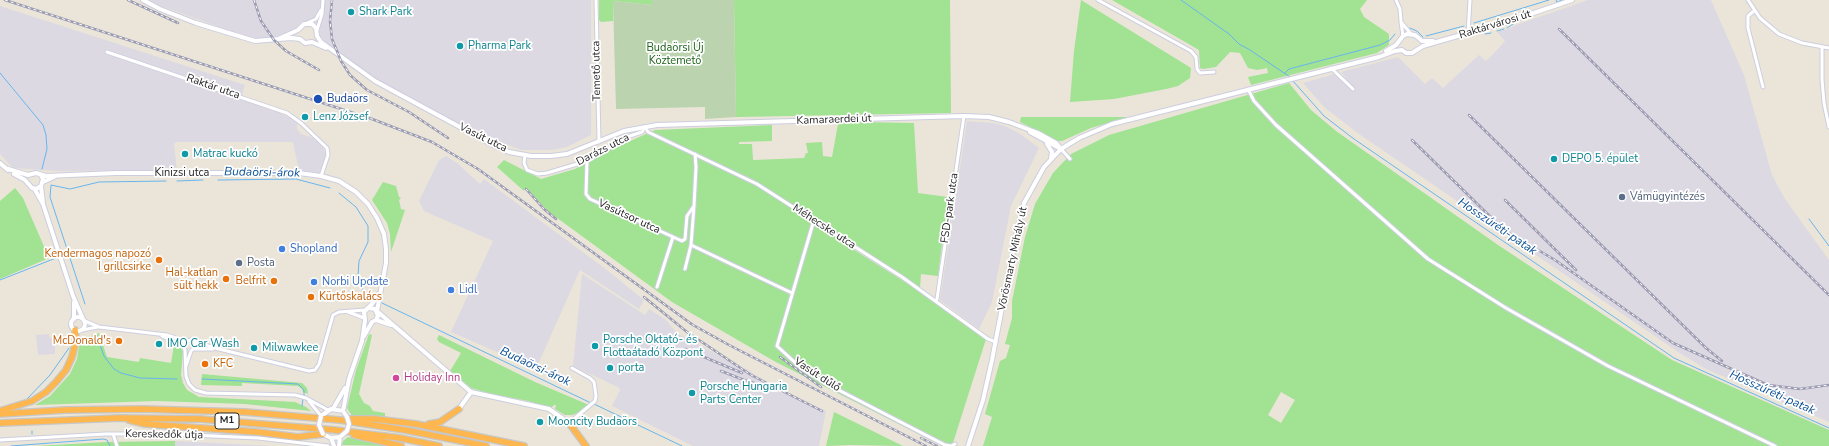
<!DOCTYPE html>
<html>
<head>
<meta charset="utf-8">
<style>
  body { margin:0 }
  canvas { display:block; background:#eae5d8 }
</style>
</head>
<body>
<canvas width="1829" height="446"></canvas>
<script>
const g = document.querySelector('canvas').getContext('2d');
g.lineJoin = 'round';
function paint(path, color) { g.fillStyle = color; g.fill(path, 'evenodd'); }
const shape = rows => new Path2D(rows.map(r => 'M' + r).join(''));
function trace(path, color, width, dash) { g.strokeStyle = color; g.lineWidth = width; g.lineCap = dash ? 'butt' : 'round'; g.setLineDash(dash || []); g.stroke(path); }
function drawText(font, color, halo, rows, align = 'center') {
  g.font = font + ' "Nunito Sans",sans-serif'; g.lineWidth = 3.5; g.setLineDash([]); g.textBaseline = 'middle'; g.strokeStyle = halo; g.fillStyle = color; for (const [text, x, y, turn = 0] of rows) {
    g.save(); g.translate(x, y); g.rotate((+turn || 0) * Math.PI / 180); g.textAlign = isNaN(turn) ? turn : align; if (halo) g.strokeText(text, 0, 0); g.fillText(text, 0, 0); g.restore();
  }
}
paint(shape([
  [149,0,591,0,591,135,567,147,552,150,522,150,484,137,374,78,331,49,320,35,318,25,313,22,306,21,296,29,267,39,255,38,222,28,161,6],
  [1588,0,1711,0,1744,75,1772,175,1785,199,1829,260,1829,422,1706,369,1678,352,1359,134,1324,107,1303,83,1334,74,1353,91,1355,89,1341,72,1398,57,1425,84,1432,78,1443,88,1479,55,1486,61,1495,52,1505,41,1497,32,1511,28,1513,26],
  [0,6,245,85,241,99,273,110,297,121,297,129,301,134,314,138,323,148,326,156,324,175,314,172,299,171,293,142,177,142,174,144,177,170,56,171,13,168,0,154],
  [967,121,993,123,1005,126,1019,133,1039,148,1011,206,992,302,979,329,940,300],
  [446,156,457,163,480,184,484,179,607,270,644,300,639,309,580,270,536,369,451,332,493,241,424,211,419,201,439,160],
  [582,274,645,315,649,309,665,319,677,333,720,356,743,371,745,368,766,382,826,411,819,446,693,446,612,406,620,390,618,387,573,366],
  [49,334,49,337,55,340,55,353,54,354,38,355,36,335],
  [175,441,274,446,175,446]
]), '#ddd9e2');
paint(shape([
  [599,0,652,0,652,5,613,1,613,21,601,22,599,20],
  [734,0,950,0,951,113,736,117],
  [1081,0,1191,68,1190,78,1178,86,1166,89,1114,99,1070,102,1074,51],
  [1112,0,1367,0,1360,9,1364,17,1389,34,1389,45,1377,53,1251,85,1248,77,1268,73,1267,68,1257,70,1248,68,1240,53,1230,52,1216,67,1203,69,1200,68,1199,50],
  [1289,83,1311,110,1336,131,1498,245,1672,360,1829,430,1829,446,983,446,992,417,985,414,1000,361,1006,358,1010,345,1005,344,1012,318,1012,301,1025,237,1035,204,1053,173,1071,154,1109,135],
  [1281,392,1295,400,1281,423,1268,415],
  [1021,117,1128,117,1091,128,1062,141,1058,141,1020,122],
  [855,122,914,123,918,193,948,197,938,276,921,274,920,288,838,234,837,239,908,284,986,339,952,446,942,446,774,361,672,302,549,212,526,188,524,191,497,167,504,160,541,179,575,169,612,149,655,130,772,125,772,141,739,142,739,144,752,144,753,160,804,158,806,153,808,153,806,143,822,142,823,156,832,157,838,124],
  [383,182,396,186,399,197,401,198,399,200,401,209,405,210,391,252,390,234,387,223,372,200],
  [15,188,23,198,49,258,0,279,0,201],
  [99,333,107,357,139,362,140,358,171,363,174,345,181,348,183,352,181,375,183,383,187,390,199,397,295,402,306,407,311,411,245,404,156,401,35,405,50,396,70,374,77,359,80,340],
  [369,334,372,335,359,394,364,403,370,406,373,411,385,413,385,417,352,416,347,408,356,370],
  [439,335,535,382,589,405,580,412,572,415,565,415,555,409,556,405,554,405,551,408,528,401,487,393,471,388,450,371,461,353,439,342,437,339],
  [202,374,302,383,307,388,308,394,303,392,302,389,298,386,242,383,242,386,201,385],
  [834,412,903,446,850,445,826,446],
  [348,437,377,443,390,446,342,445,343,441],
  [175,441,175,446,35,446,107,442]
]), '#a1e293');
paint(shape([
  [652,0,734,0,736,117,705,119,705,107,616,109,613,1,652,5]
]), '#bbd4af');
trace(shape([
  [1181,0,1229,34,1239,44,1250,50,1290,77],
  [1556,0,1557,2,1562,0],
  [1474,23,1549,0],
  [1410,28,1417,31,1423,37],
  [1507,28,1513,24],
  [1497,31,1504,29],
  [1485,34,1491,33],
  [1426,36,1464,26],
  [0,73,43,125,46,135,47,149,42,169],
  [1285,73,1289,69,1380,45,1390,40,1395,34],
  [1293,81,1324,116,1354,139,1674,358,1829,428],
  [218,180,296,179,330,188],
  [177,181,203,180],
  [339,193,356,207,368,226,368,242,359,261,358,276,364,293,372,298],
  [1809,219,1829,246],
  [0,280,56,258],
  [382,303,591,403],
  [85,304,50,197,51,185,70,189,99,182,166,181],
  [87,341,97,336,104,356,114,369,121,373,140,378,177,379],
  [202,379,298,384,304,390,304,396],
  [27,399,50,375,69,348],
  [594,404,682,446],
  [302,406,303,399],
  [32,431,32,434],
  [11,446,103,439,107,440,110,446]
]), '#68b5ee', 1);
const street = shape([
  [596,0,599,142],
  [1098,0,1191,51,1196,57,1197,69,1200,73,1214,72],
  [1396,0,1400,9,1401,21],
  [1748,0,1760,18,1779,34,1802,43,1829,48],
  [1754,11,1748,16,1748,28,1763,87],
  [1401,22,1411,34],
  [1401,22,1403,36],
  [307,23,316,19,321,10],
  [317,30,322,14,323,0],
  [1468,34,1470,0],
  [1822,48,1822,79,1824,103,1829,127],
  [107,52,287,113,301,123,327,148,328,155,321,176],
  [1331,68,1353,89],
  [1248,89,1254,101,1276,125,1428,259,1506,308,1608,366,1775,446],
  [645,127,648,132,757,184,902,277,988,339,996,342],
  [1061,149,1070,159],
  [525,155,524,163,527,170,538,174,547,173,587,161,627,137,642,132,645,127],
  [587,161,586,194,590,199,682,241,685,239,687,216,694,206,696,167,695,154],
  [814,220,777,346,801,368,825,383,945,445,951,446,955,444],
  [691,245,792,293],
  [685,269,691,245,694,206],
  [657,287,673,237],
  [937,299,964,116],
  [348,312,364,318],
  [85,321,99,327,167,335,185,341,191,340,194,342,219,349,309,371,315,370,319,364,333,315,339,312,365,310],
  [82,330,98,327],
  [162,336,183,346],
  [185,341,183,345,185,350,186,376,189,384,195,390,206,393,295,395,306,398,328,410],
  [193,349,213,349],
  [186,366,191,351,194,348,194,342],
  [309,401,321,416],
  [569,423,595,401,596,396,594,382,590,378,572,368],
  [113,434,117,446],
  [0,440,105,434,167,434,258,438,328,446]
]);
const secondary = shape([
  [143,0,160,9,196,23,255,41,291,38,300,39,305,43,312,42,326,48],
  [278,39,298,30,304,24,312,24,316,28,317,36,321,42,375,81,493,145,509,152,531,156,551,156,567,154,624,131,657,125,964,116,989,117,1009,122,1038,133,1056,143,1061,149],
  [1386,51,1396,45,1403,36,1407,34,1415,35,1422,41,1433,41],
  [1030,132,1061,149],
  [1047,144,1052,152,1051,158],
  [0,163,8,170],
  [8,169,28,175,36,173,46,176,116,173,299,173,321,176,339,181,356,192,368,204,377,218,384,234,386,249,386,263,377,311],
  [14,174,25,180,32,188,36,189,41,186],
  [41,175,43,179,41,186,43,204],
  [43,182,56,176],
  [34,188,43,204,73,296,83,319],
  [378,312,471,392,549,409,569,423],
  '71 324a7 7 0 1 1 14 0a7 7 0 1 1-14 0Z',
  [74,319,74,302],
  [376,320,391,325],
  [364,336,372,322,376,320,378,316,375,309,369,308],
  [333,409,345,388],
  [459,409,471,392],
  [321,416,331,409,343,411,349,379,362,341,365,320,364,312,372,304,379,294],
  [323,434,331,438,340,437,339,446],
  [331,438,334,446],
  [968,446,983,400,992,360,1015,240,1024,203,1044,167,1061,149,1079,138,1112,124,1379,57,1395,51,1402,50,1406,53,1412,53,1423,46,1440,41,1507,22,1572,0]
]);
const highway = shape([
  [0,411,32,401,46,392,56,382,66,370,72,357,76,340,75,330],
  [0,414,65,410,142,409,245,412,340,420,405,430,486,446],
  [348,419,375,419,416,424,524,446],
  [129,420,145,424,257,432,298,437,323,434],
  [0,423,119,418,200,419,335,430,400,438,439,446],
  [569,423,586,446],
  [429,424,440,422,459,409],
  [354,435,401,446]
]);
trace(street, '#cdcee0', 5);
trace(secondary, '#cdcee0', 6);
trace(highway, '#c7c7c7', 8);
trace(street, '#fff', 3);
trace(secondary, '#fff', 4);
trace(highway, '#feb64e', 5.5);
const rail = shape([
  [5,0,372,119,432,142,478,169,693,325,729,345,926,446],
  [128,0,178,23],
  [254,0,261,21,274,40,286,51,319,70],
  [332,0,330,21,332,39,341,61,350,75,367,90,409,112,448,138],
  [1559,29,1829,295],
  [1469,115,1706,348,1722,361],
  [1412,140,1504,230,1555,260,1673,343,1768,385,1800,389,1829,385],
  [526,189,544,209,556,219],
  [1505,200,1576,270],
  [644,297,687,332,751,375,822,411],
  [685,349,742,373],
  [780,357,821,387],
  [721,371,744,380,761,385],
  [921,438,937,446]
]);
trace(rail, '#9b9bb2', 2.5);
trace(rail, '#fff', 1, [3]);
const secondaryBridge = shape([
  [321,416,319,425,323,434],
  [340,437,347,431,349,424,347,417,343,411]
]);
trace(secondaryBridge, '#cdcee0', 6, []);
trace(secondaryBridge, '#fff', 4);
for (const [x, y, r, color] of [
  [351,12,4,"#0f9aa8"],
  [460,46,4,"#0f9aa8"],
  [318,99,5,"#1a4fb4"],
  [305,117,4,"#0f9aa8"],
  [185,154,4,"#0f9aa8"],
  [1554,159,4,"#0f9aa8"],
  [1622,197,4,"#5c6f8a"],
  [282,249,4,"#3f7fe0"],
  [159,260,4,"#e8710a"],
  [239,263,4,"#5c6f8a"],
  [226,279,4,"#e8710a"],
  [274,281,4,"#e8710a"],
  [314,282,4,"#3f7fe0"],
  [451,290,4,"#3f7fe0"],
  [311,297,4,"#e8710a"],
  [119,341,4,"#e8710a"],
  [159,344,4,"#0f9aa8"],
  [595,346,4,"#0f9aa8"],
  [254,348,4,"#0f9aa8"],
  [205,364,4,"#e8710a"],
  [610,368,4,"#0f9aa8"],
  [396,378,4,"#d1479c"],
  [692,393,4,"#0f9aa8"],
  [540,422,4,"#0f9aa8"]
]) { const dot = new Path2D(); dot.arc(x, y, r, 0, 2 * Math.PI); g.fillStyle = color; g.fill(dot); trace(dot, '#fff', 1.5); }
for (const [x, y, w] of [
  [227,421,24]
]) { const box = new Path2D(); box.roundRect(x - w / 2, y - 8, w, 16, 3); g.fillStyle = '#fff'; g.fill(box); trace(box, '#272727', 1); }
drawText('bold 10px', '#272727', null, [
  ["M1",227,421]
]);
drawText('11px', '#0d838f', '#fff', [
  ["Shark Park",359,12],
  ["Pharma Park",468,46],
  ["Lenz József",313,117],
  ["Matrac kuckó",193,154],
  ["DEPO 5. épület",1562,159],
  ["Porsche Oktató- és",603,340],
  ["Flottaátadó Központ",603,353],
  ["IMO Car Wash",167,344],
  ["Milwawkee",262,348],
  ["porta",618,368],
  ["Porsche Hungaria",700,387],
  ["Parts Center",700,400],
  ["Mooncity Budaörs",548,422]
], 'left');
drawText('11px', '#272727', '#fff', [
  ["Raktárvárosi út",1495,25,-17],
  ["Temető utca",597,71,-91],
  ["Raktár utca",213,87,19],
  ["Kamaraerdei út",834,120,-2],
  ["Vasút utca",483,138,26],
  ["Darázs utca",603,150,-27],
  ["Kinizsi utca",182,173],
  ["FSD-park utca",950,208,-82],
  ["Vasútsor utca",629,217,25],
  ["Méhecske utca",824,227,33],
  ["Vörösmarty Mihály út",1013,259,-78],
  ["Vasút dűlő",817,375,33],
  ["Kereskedők útja",164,435,1]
]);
drawText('11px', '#1c6218', '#fff', [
  ["Budaörsi Új",675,48],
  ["Köztemető",675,61]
]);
drawText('11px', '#164399', '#fff', [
  ["Budaörs",327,99]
], 'left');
drawText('11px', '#4e5e75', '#fff', [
  ["Vámügyintézés",1630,197],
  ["Posta",247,263]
], 'left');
drawText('11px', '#366cbe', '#fff', [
  ["Shopland",290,249],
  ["Norbi Update",322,282],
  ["Lidl",459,290]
], 'left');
drawText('11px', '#c56008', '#fff', [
  ["Kendermagos napozó",151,254],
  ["I grillcsirke",151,267],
  ["Hal-katlan",218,273],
  ["sült hekk",218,286],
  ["Belfrit",266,281],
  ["Kürtőskalács",319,297,"left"],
  ["McDonald's",111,341],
  ["KFC",213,364,"left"]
], 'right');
drawText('11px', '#b23c85', '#fff', [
  ["Holiday Inn",404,378]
], 'left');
drawText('italic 12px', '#0c5095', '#fff', [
  ["Budaörsi-árok",262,173,1],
  ["Hosszúréti-patak",1497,227,34],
  ["Budaörsi-árok",535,367,25],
  ["Hosszúréti-patak",1772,393,24]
]);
</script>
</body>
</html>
